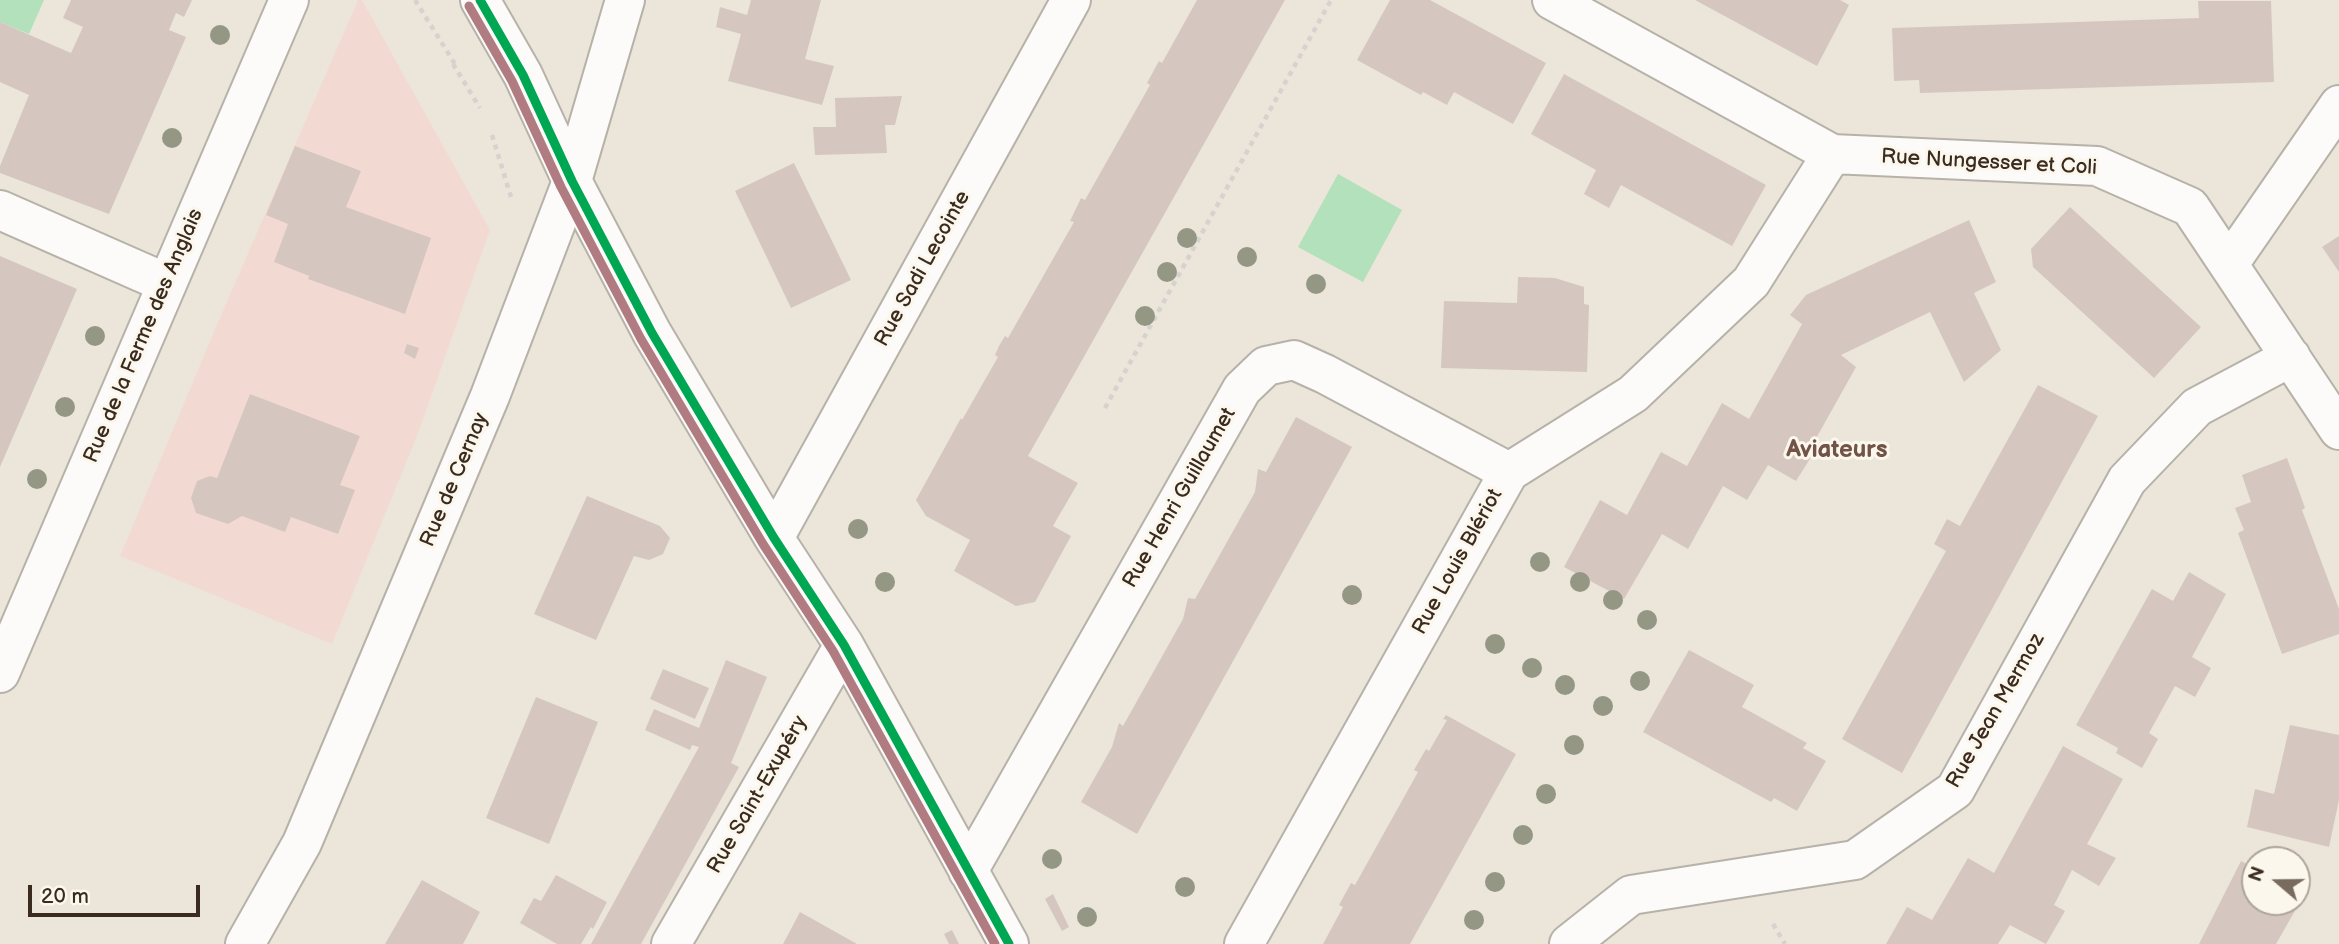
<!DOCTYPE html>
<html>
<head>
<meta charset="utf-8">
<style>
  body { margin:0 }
  #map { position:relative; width:2339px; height:944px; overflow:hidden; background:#ebe6d9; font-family:"Balsamiq Sans",sans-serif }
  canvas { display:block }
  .north { position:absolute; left:2241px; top:846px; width:70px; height:70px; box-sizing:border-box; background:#fbf7ec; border:2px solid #aea59a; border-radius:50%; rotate:290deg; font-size:19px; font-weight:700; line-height:28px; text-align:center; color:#3b2a1e }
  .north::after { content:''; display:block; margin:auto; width:24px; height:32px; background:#796c5f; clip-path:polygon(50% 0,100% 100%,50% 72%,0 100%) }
  .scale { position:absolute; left:28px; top:885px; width:172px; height:32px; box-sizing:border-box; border:4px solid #3b2a1e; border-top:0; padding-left:9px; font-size:21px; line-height:24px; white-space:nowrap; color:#3b2a1e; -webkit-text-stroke:5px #fbf7ec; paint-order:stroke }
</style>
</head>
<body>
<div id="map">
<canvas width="2339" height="944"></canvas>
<div class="north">N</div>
<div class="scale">20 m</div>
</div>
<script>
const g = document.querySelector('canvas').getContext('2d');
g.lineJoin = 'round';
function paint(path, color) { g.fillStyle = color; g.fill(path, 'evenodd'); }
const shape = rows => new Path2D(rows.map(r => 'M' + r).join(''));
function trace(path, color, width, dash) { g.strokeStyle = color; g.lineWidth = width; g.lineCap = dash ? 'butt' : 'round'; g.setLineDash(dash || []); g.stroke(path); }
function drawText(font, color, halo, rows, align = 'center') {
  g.font = font + ' "Balsamiq Sans",sans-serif'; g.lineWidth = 6; g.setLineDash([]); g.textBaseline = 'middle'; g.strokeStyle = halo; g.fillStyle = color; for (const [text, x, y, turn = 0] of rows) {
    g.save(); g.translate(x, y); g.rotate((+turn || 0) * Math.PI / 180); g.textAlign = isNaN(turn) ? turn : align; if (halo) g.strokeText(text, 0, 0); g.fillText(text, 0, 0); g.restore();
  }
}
paint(shape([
  [358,0,362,0,490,230,417,436,332,644,120,556,219,320]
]), '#f2dad2');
paint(shape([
  [0,0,44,0,29,34,0,22],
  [1338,174,1402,210,1363,282,1298,247]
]), '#b2e1bb');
paint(shape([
  [71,0,192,0,184,17,176,13,169,30,186,37,109,214,0,173,0,166,29,95,0,82,0,22,71,53,83,27,63,18],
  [751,0,821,0,805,59,834,66,822,105,728,81,741,34,716,27,720,7,747,15],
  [1197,0,1285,0,1028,456,1078,483,1053,526,1071,536,1035,602,1016,606,954,571,970,540,926,516,916,500,961,418,962,420,998,357,995,355,999,346,1005,336,1008,338,1074,222,1070,221,1081,198,1085,200,1150,85,1147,83,1159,61,1162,63],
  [1390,0,1430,0,1546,63,1513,124,1454,92,1447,105,1423,92,1421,95,1357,60],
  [1695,0,1840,0,1849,5,1817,66],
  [2198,1,2271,1,2274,82,1920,93,1919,80,1894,81,1892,28,2199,18],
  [1564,74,1766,185,1732,246,1621,185,1609,208,1584,194,1596,170,1531,134],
  [902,96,895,125,885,125,887,153,815,155,813,127,836,127,835,98],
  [295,146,361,171,346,207,431,238,405,314,308,279,309,276,274,262,288,224,266,215],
  [794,163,851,280,791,308,735,191],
  [2070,207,2201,327,2154,378,2033,267,2031,249],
  [1969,220,1996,282,1974,293,2001,350,1964,382,1930,312,1841,355,1856,367,1809,451,1813,454,1796,481,1768,465,1747,500,1723,486,1688,549,1662,534,1624,599,1564,567,1600,500,1627,515,1661,452,1687,466,1722,403,1749,419,1802,324,1790,315,1806,295],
  [2339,236,2339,272,2322,247],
  [0,256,77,289,0,467],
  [1518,277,1555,278,1584,287,1584,304,1589,305,1587,372,1441,368,1444,301,1517,303],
  [407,344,419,348,415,359,404,353],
  [2038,385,2098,416,1902,773,1842,739,1946,551,1934,544,1947,519,1960,526],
  [250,394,360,436,340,485,355,490,338,534,291,517,285,532,242,516,228,524,196,513,191,498,197,481,210,476,217,478],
  [1296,417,1352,447,1137,834,1081,802,1112,747,1119,723,1123,726,1183,619,1188,598,1195,599,1255,492,1258,469,1266,472],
  [2287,458,2305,508,2302,510,2339,609,2339,634,2282,654,2238,533,2244,530,2235,508,2251,502,2242,475],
  [587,496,660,526,670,538,663,554,649,560,634,556,596,640,534,614],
  [2189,572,2226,594,2192,657,2211,668,2195,697,2175,686,2149,733,2158,739,2142,768,2116,753,2118,748,2076,725,2152,589,2173,601],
  [1689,650,1754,685,1742,707,1807,743,1803,748,1826,761,1797,811,1774,798,1771,802,1643,732],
  [726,660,767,677,731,763,739,767,641,944,591,944,699,747,692,745,690,750,645,730,654,709,699,728],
  [663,669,709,688,695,719,650,699],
  [536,697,598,722,549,844,486,818],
  [1446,715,1516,754,1410,944,1323,944,1343,907,1339,905,1351,883,1355,885,1418,772,1414,770,1426,749,1429,751,1447,720,1443,719],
  [2290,725,2339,735,2339,800,2329,847,2247,827,2255,789,2274,794],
  [2063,746,2123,779,2087,844,2116,858,2099,886,2072,870,2054,905,2065,911,2046,944,2010,925,1998,944,1886,944,1907,907,1932,920,1968,858,1994,873],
  [2241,861,2255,868,2255,902,2297,902,2297,891,2304,895,2276,944,2199,944],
  [556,875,607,902,593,929,591,927,581,944,557,944,520,923,534,898,541,901],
  [422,880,480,912,463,944,385,944],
  [1053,894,1069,927,1062,931,1045,899],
  [800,912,857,944,783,944],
  [952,930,959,944,949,944,944,934]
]), '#d5c7c0');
const minor = shape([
  [480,0,523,75,572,181,652,333,774,538,844,645,1009,944],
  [1552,0,1832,154,2097,166,2190,207,2339,430],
  [0,210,166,283],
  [2229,264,2339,105],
  [774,538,1071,0],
  [0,673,289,0],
  [968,871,1242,389,1266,366,1294,360,1325,374,1509,472],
  [671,944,844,645],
  [1244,944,1509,472,1633,394,1751,282,1832,154],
  [1569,944,1631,895,1855,860,1955,790,2127,480,2197,407,2291,357]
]);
const major = shape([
  [245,944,302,843,490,396,572,181,625,0]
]);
trace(minor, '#b7b2a9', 42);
trace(major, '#b7b2a9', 42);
trace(shape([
  [415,0,455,64],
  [453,64,480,108],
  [492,135,511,197],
  [1105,408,1331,0],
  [1773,924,1785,944]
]), '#d5d2cf', 4.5, [5, 5]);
trace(minor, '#fcfbf9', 38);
trace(major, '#fcfbf9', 38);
trace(shape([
  [480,0,523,75,572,181,652,333,774,538,844,645,1009,944]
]), '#00a753', 9);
trace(shape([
  [469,6,512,81,561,187,641,339,763,544,833,651,995,944]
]), '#b07c81', 9);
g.fillStyle = '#949784';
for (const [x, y] of [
  [220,35],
  [172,138],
  [1187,238],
  [1247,257],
  [1167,272],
  [1316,284],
  [1145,316],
  [95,336],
  [65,407],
  [37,479],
  [858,529],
  [1540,562],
  [885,582],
  [1580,582],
  [1352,595],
  [1613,600],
  [1647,620],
  [1495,644],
  [1532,668],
  [1640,681],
  [1565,685],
  [1603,706],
  [1574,745],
  [1546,794],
  [1523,835],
  [1052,859],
  [1495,882],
  [1185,887],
  [1087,917],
  [1474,920]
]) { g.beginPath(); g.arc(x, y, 10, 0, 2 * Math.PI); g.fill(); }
drawText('21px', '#3b2a1e', '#fbf7ec', [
  ["Rue Nungesser et Coli",1989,163,3],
  ["Rue Sadi Lecointe",923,269,-61],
  ["Rue de la Ferme des Anglais",144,336,-67],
  ["Rue de Cernay",455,480,-67],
  ["Rue Henri Guillaumet",1180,498,-60],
  ["Rue Louis Blériot",1458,562,-61],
  ["Rue Jean Mermoz",1996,711,-60],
  ["Rue Saint-Exupéry",758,795,-60]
]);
drawText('bold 24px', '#725348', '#fbf7ec', [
  ["Aviateurs",1837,451]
]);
</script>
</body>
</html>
